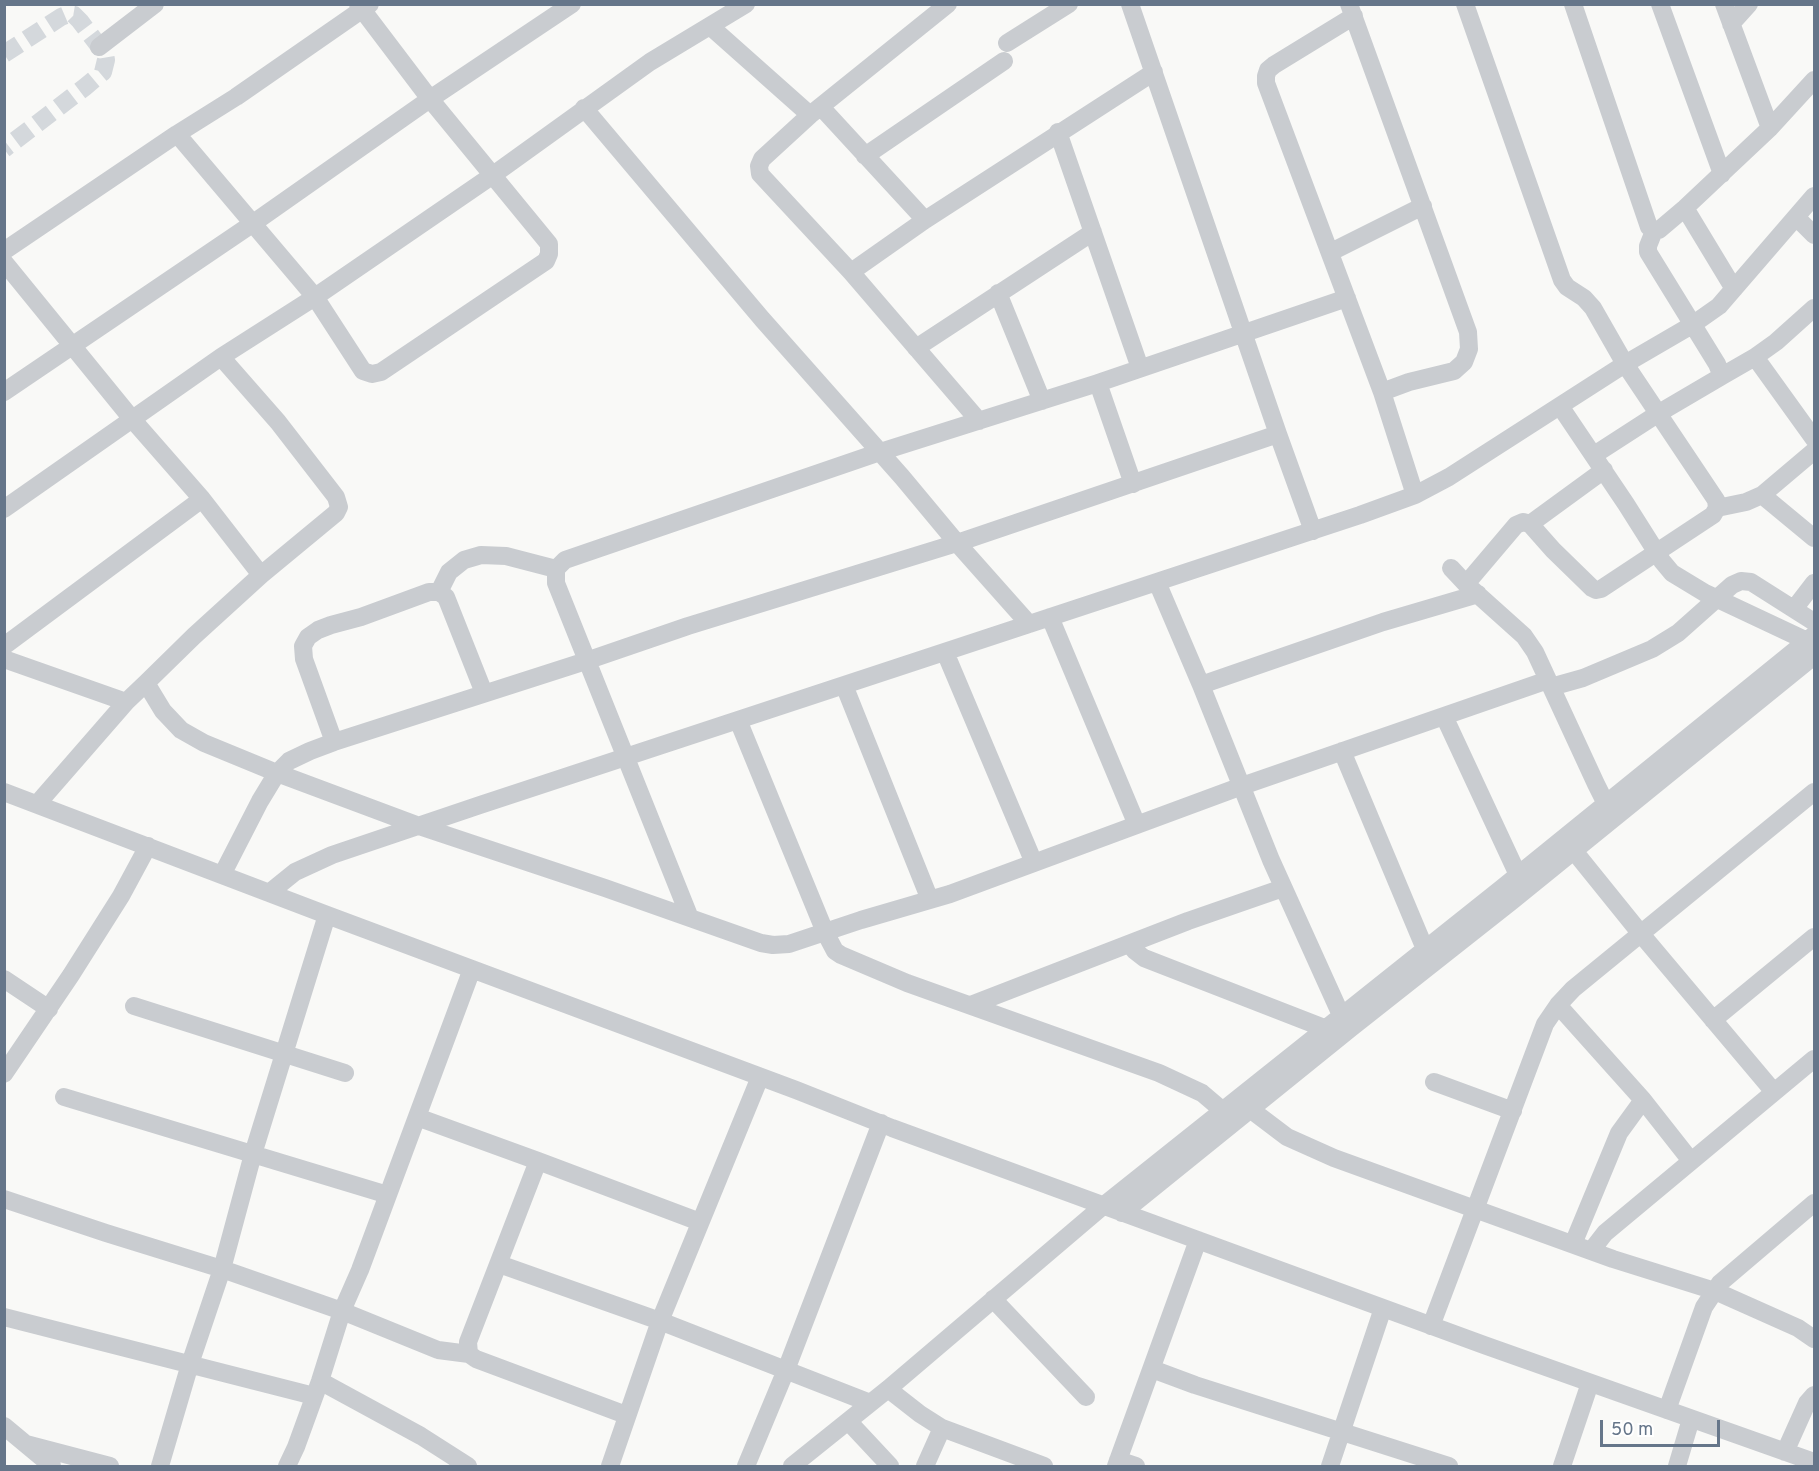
<!DOCTYPE html>
<html>
<head>
<meta charset="utf-8">
<style>
  body { margin:0 }
  #map { position:relative; width:1819px; height:1471px; overflow:hidden; background:#f9f9f7; font-family:Overpass,sans-serif }
  canvas { display:block }
  .frame { position:absolute; inset:0; border:6px solid #66768a; pointer-events:none }
  .scale { position:absolute; left:1600px; top:1420px; width:120px; height:27px; box-sizing:border-box; border:3px solid #66768a; border-top:0; padding-left:8px; font-size:18px; line-height:21px; white-space:nowrap; color:#66768a; -webkit-text-stroke:4px #fff; paint-order:stroke }
</style>
</head>
<body>
<div id="map">
<canvas width="1819" height="1471"></canvas>
<div class="frame"></div>
<div class="scale">50 m</div>
</div>
<script>
const g = document.querySelector('canvas').getContext('2d');
g.lineJoin = 'round';
const shape = rows => new Path2D(rows.map(r => 'M' + r).join(''));
function trace(path, color, width, dash) { g.strokeStyle = color; g.lineWidth = width; g.lineCap = dash ? 'butt' : 'round'; g.setLineDash(dash || []); g.stroke(path); }
trace(shape([
  [4,54,61,17,68,14,74,15,80,21,105,54,106,60,103,72,85,87,4,149]
]), '#d4d8dc', 18, [18, 9]);
trace(shape([
  [948,4,810,115,762,159,759,166,760,174,851,272,979,421],
  [1130,4,1278,434,1313,531],
  [1349,4,1468,332,1469,349,1464,362,1454,371,1409,382,1382,392],
  [1465,4,1562,280,1567,287,1584,298,1593,308,1625,364,1716,500,1717,508,1713,515,1601,589,1596,590,1592,588,1553,550,1530,524,1523,522,1516,525,1466,584],
  [1573,4,1649,227,1654,231,1659,230,1685,208,1770,128,1814,80],
  [1660,4,1722,174],
  [1724,4,1770,128],
  [1354,16,1274,65,1268,70,1266,76,1266,83,1382,392,1415,495],
  [1731,24,1749,4],
  [711,27,810,115],
  [1007,43,1069,4],
  [99,47,155,4],
  [821,107,925,220],
  [584,108,762,319,902,477,957,543,1029,624],
  [1058,132,1140,368],
  [177,134,315,297,363,371,372,374,381,372,546,261,549,254,549,244,430,99,358,4],
  [865,156,1004,61],
  [1685,208,1734,289],
  [1796,217,1814,235],
  [4,251,177,134,236,97,370,4],
  [1331,252,1423,206],
  [4,262,132,419,202,499,261,575],
  [851,272,925,220,1154,72],
  [998,293,1042,401],
  [916,348,1093,232],
  [1755,357,1814,439],
  [1722,376,1755,357,1776,342,1814,308],
  [1098,383,1133,484],
  [4,392,252,224,430,99,572,4],
  [1560,406,1626,504,1662,561,1672,573,1705,593,1807,641,1813,648],
  [1594,455,1659,413,1722,376,1717,364,1648,252,1648,246,1654,231],
  [1762,495,1814,538],
  [1717,508,1746,502,1762,495,1814,451],
  [4,509,221,357,315,297,493,175,650,62,746,4],
  [1530,524,1604,470],
  [1451,568,1466,584,1524,636,1535,652,1596,784,1606,804,1614,812],
  [1157,582,1201,685,1271,860,1341,1015],
  [439,592,449,572,464,560,481,555,506,556,556,569],
  [1794,609,1814,583],
  [1050,617,1137,825],
  [4,646,202,499],
  [945,652,1034,863],
  [4,659,126,702],
  [146,683,163,711,181,730,204,743,277,773,419,826,605,888,761,943,773,945,789,944,861,920,950,894,1242,786,1548,680],
  [844,685,930,900],
  [1201,685,1383,622,1478,594],
  [1551,687,1583,678,1652,649,1678,633,1732,585,1741,581,1751,582,1814,622],
  [1444,716,1518,875],
  [738,720,825,932,835,951,841,955,907,983,1159,1073,1202,1093,1222,1110,1229,1119],
  [334,742,304,659,303,646,308,637,318,630,331,625,361,617,429,592,439,592,446,597,484,693],
  [1342,751,1425,949],
  [4,792,327,915,796,1090,892,1128,1484,1345,1814,1462],
  [38,803,126,702,146,683,194,636,261,575,336,513,339,507,336,497,278,422,221,357],
  [1574,851,1641,934,1774,1092],
  [222,875,260,801,277,773,289,761,310,751,334,742,586,661,688,626,957,543,1278,434],
  [269,893,295,872,332,855,480,805,1360,515,1415,495,1449,477,1625,364,1692,325,1719,306,1814,196],
  [690,918,556,583,556,569,565,560,880,452,1098,383,1347,298],
  [1129,944,1135,951,1144,958,1324,1028],
  [4,979,49,1009],
  [971,1005,1188,921,1283,888],
  [1558,1005,1643,1100,1691,1161],
  [134,1006,345,1073],
  [1713,1020,1814,937],
  [4,1074,71,975,121,896,148,846],
  [1434,1082,1513,1111],
  [64,1097,388,1195],
  [1250,1109,1287,1137,1334,1158,1613,1259,1715,1291,1798,1328,1814,1339],
  [417,1117,538,1161,700,1222],
  [538,1161,468,1342,469,1354,476,1359,626,1415],
  [4,1199,106,1233,222,1269,342,1311,438,1350,469,1354],
  [1122,1213,1351,1028,1512,901,1814,656],
  [1573,1244,1619,1133,1643,1100],
  [1591,1251,1605,1233,1814,1059],
  [499,1264,660,1321,870,1403],
  [993,1299,1086,1397],
  [4,1317,314,1396],
  [1431,1326,1545,1024,1558,1005,1573,989,1814,792],
  [1152,1369,1195,1385,1449,1466],
  [320,1381,421,1436,468,1466],
  [888,1389,920,1414,942,1428,925,1466],
  [1667,1410,1704,1307,1720,1283,1814,1203],
  [848,1421,890,1466],
  [4,1426,52,1466],
  [942,1428,1044,1466],
  [26,1444,110,1466],
  [1785,1452,1807,1403,1814,1395],
  [1118,1460,1136,1466],
  [160,1466,190,1364,222,1269,253,1154,327,915],
  [287,1466,296,1447,320,1381,342,1311,360,1270,472,969],
  [610,1466,660,1321,760,1077],
  [746,1466,786,1370,881,1123],
  [792,1466,888,1389,1103,1206,1502,888,1814,635],
  [1116,1466,1198,1240],
  [1330,1466,1383,1308],
  [1562,1466,1590,1383],
  [1677,1466,1691,1419]
]), '#c9ccd0', 18);
</script>
</body>
</html>
